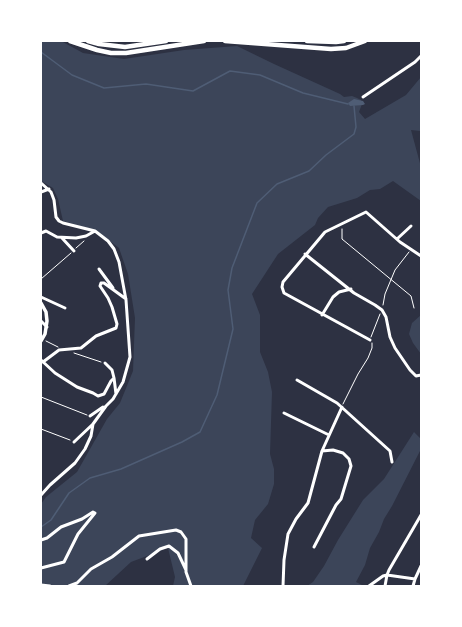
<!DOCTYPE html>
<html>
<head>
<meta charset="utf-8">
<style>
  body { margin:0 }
  #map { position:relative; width:462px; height:627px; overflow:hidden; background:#2d3142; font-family:"IBM Plex Serif",serif }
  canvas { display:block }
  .frame { position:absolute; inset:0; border:42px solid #fff; pointer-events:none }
</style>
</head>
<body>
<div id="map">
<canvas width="462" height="627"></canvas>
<div class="frame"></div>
</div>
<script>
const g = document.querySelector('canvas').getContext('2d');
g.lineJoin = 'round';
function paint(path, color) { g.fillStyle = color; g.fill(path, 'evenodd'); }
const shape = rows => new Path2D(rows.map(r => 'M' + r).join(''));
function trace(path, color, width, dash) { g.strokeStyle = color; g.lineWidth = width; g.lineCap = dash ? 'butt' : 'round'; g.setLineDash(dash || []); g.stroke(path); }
paint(shape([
  [41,41,61,41,83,53,124,59,184,50,237,46,274,64,340,94,344,97,352,96,357,98,361,100,362,104,359,112,365,119,406,95,421,77,421,131,411,130,421,167,421,201,393,181,380,189,370,190,357,198,328,207,318,218,315,225,278,254,252,294,260,315,260,352,268,372,272,392,270,454,274,469,274,484,268,504,255,520,251,538,262,548,243,586,173,586,175,577,168,548,131,562,105,586,41,586,41,504,46,497,77,472,107,419,120,403,133,371,135,318,128,274,119,248,97,231,63,221,58,199,53,188,41,181],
  [421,315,421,354,413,343,409,334,412,323],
  [414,432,421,439,421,449,392,506,384,519,379,532,370,548,365,565,356,582,364,586,307,586,313,582,324,566,338,540,363,500,384,479]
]), '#3c4559');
paint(shape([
  [354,99,363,101,365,104,363,105,350,106,348,103]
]), '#4f5d75');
trace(shape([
  [41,52,72,75,104,88,146,84,193,91,230,71,260,75,303,93,348,104],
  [41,527,51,520,69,493,90,478,121,469,182,442,200,432,217,395,233,329,228,290,232,268,257,203,277,184,309,171,326,155,354,134,356,127,354,106]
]), '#4f5d75', 1.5);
trace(shape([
  [342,229,342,239,411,296,414,308],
  [76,248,84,241],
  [41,279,71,253],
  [383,305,385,294,395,270,409,252],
  [371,337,380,314],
  [46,341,58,347],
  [74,353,101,362],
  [41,397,87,415],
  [343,404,358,374,368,358,372,348,372,343],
  [41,429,70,440]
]), '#fff', 1);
trace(shape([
  [363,97,415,62,421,56],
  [41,183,51,192,54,200,56,217,59,221,63,223,95,231,108,241,114,249,119,262,126,300,130,357,123,382,113,399,106,406,93,424,91,436,85,449,75,463,50,485,41,495],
  [41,192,49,189],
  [41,233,46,231,57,237,76,238,86,236,95,231],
  [62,238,74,251],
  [397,239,411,226],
  [305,254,354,293,375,305,382,310,386,317,390,337,395,348,410,370,416,376,421,375],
  [99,269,113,288],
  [41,297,65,308],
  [322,315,333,297,339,292,351,289],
  [41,321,47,327],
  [370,340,284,293,282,287,283,282,325,232,366,212,400,242,421,256],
  [41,360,55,373,77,387,93,393,98,396,104,394,111,381,114,378,116,394],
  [43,362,59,350,81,348,96,336,116,328,117,324,112,307,108,298,100,286,101,283,104,283,126,299],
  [105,363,112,370,114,378],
  [297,380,337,403,390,451,392,462],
  [284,413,329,435],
  [90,416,103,407],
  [74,442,93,424],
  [41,540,47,538,61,527,82,519,93,512,95,513,78,534,64,562,41,568],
  [314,547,336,505,341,499,351,466,349,459,343,453,333,450,322,451],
  [147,559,160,549,169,546,178,553,186,570],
  [41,585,50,586],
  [69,586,77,583,91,569,112,557,139,536,176,530,181,532,186,539,186,572,191,586],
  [283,586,284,560,288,534,296,519,308,503,322,451,342,407],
  [369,586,383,576,387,575,415,579],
  [385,586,387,575,389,570,421,515],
  [413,586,415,579,421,566]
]), '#fff', 3);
trace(shape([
  [41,303,46,312,47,321,45,334,41,341]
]), '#fff', 3.5);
trace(shape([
  [70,41,97,50,111,53,126,53,204,41],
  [88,41,99,44,125,47,166,41],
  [225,41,331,49,346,48,365,41],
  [307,41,336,42,344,41]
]), '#fff', 4.5);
</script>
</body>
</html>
